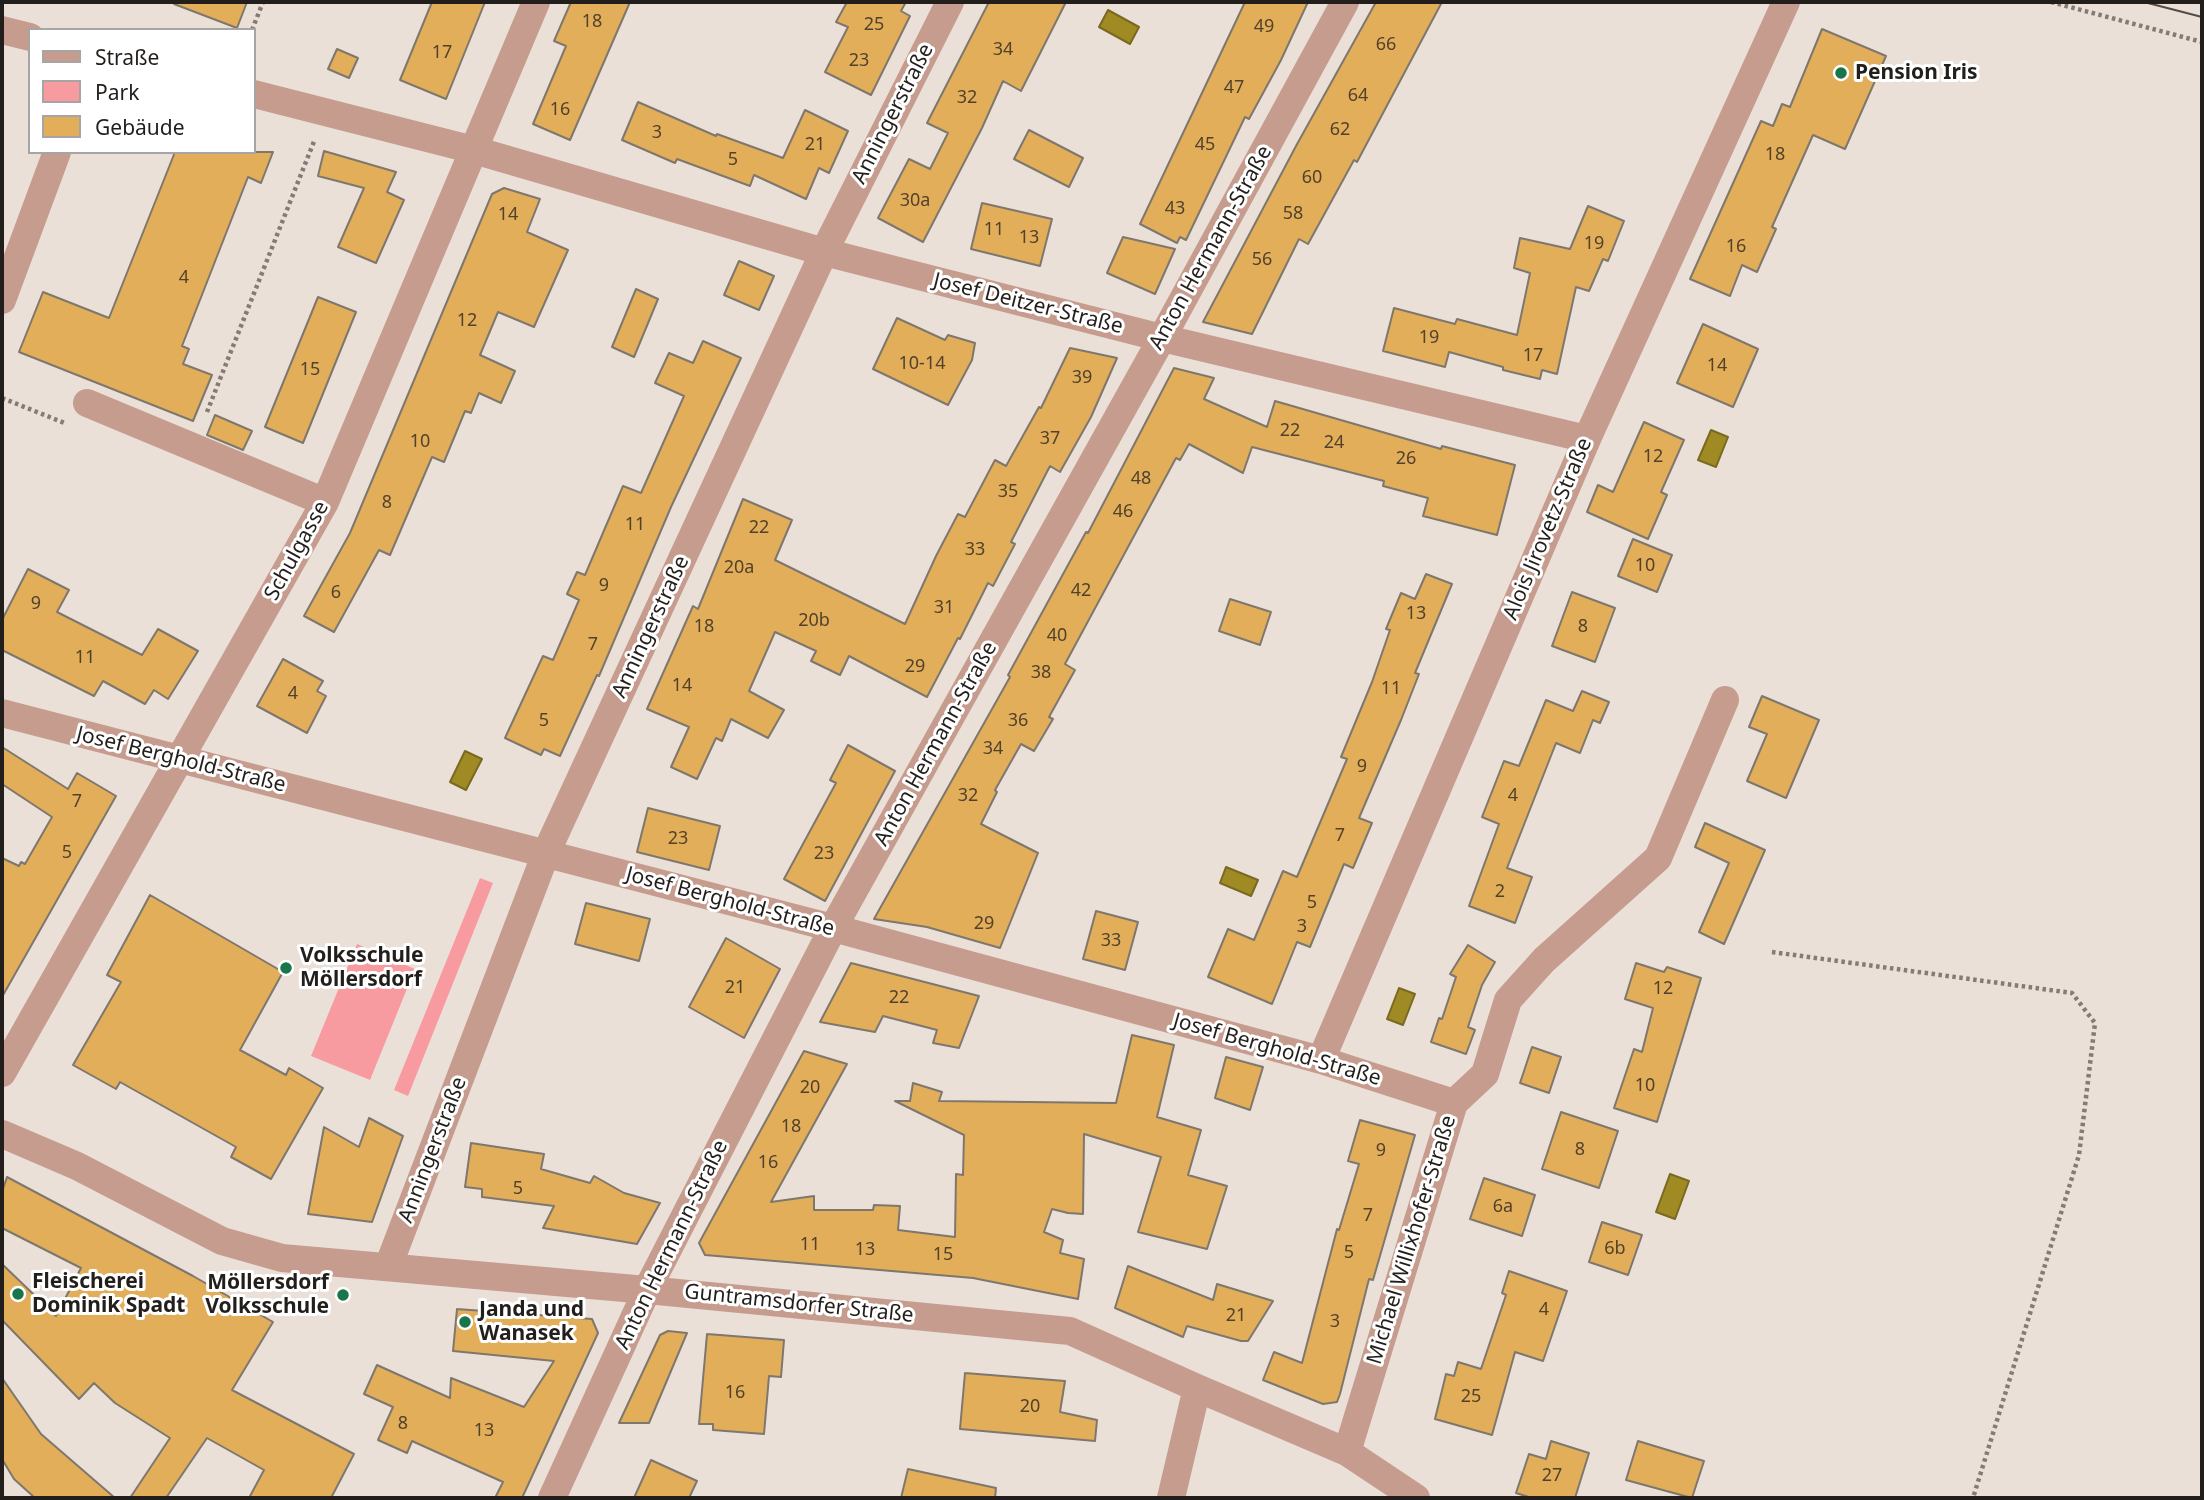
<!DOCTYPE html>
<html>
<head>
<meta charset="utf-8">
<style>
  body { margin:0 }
  #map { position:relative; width:2204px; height:1500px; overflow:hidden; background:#ebe0d8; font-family:"Noto Sans",sans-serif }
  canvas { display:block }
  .frame { position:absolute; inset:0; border:4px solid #221e1b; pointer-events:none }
  .legend { position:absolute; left:28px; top:28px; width:228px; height:126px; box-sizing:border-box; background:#fff; border:2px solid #a7a5a4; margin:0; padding:9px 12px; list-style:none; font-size:21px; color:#221e1b }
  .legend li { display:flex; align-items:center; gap:14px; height:35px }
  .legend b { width:35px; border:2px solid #a7a5a4 }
</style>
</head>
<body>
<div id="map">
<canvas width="2204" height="1500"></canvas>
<div class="frame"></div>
<ul class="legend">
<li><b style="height:9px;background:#c69c8f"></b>Straße</li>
<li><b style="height:19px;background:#f89ba0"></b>Park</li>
<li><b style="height:19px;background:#e3ae5a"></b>Gebäude</li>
</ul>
</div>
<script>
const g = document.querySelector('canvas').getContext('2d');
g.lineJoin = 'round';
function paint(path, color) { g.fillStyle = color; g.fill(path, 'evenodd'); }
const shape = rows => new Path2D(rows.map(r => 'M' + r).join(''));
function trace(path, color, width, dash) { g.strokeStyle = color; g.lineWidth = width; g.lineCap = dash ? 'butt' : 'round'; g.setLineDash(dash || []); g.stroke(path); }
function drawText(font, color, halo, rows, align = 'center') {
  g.font = font + ' "Noto Sans",sans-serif'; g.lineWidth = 6; g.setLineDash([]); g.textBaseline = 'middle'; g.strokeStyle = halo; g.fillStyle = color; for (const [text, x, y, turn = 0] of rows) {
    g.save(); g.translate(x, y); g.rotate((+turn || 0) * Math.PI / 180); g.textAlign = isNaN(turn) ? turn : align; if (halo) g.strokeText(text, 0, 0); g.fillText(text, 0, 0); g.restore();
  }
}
paint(shape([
  [480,878,493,883,408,1096,394,1090],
  [357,944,415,969,370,1080,311,1056]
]), '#f89ba0');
const water = shape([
  [1108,10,1139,27,1130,44,1099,27,1108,10],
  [1711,430,1728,437,1716,467,1698,460,1711,430],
  [465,751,482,759,466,790,450,782,465,751],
  [1226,867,1258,880,1251,896,1220,883,1226,867],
  [1399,988,1415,994,1403,1025,1387,1019,1399,988],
  [1670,1174,1689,1181,1675,1219,1656,1212,1670,1174]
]);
paint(water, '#9f8a24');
trace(water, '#7a6a21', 2);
const building = shape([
  [174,2,247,2,237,28,174,4,174,2],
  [432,2,485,2,446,99,400,80,432,2],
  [571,2,630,2,570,140,533,124,566,46,554,41,571,2],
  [847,2,906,2,901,11,910,16,871,95,825,72,848,27,836,22,847,2],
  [989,2,1066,2,1021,91,1003,81,982,128,923,242,878,218,909,159,930,169,948,133,927,123,989,2],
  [1245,2,1308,2,1281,60,1249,119,1245,117,1186,240,1180,237,1177,243,1140,224,1245,2],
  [1376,2,1442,2,1357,162,1354,160,1308,244,1299,239,1252,334,1203,322,1296,146,1376,2],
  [1822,29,1886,56,1845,149,1813,135,1772,227,1776,229,1757,272,1742,265,1730,296,1690,279,1761,121,1773,126,1782,104,1790,107,1822,29],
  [337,49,358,58,349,78,328,69,337,49],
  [638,102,716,136,717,134,783,158,805,110,848,131,829,173,819,168,806,199,754,175,750,186,677,159,675,163,622,140,638,102],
  [1029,130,1083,158,1069,187,1014,159,1029,130],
  [324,151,396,172,387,192,404,200,376,263,338,247,364,188,318,176,324,151],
  [175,152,273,152,261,183,248,177,182,346,189,349,183,364,212,375,193,421,19,352,43,292,109,318,175,152],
  [504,188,540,199,527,232,568,250,534,327,498,312,480,355,515,371,501,403,479,393,471,413,465,411,444,462,432,457,390,555,379,550,334,632,304,616,350,533,492,194,504,188],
  [982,203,1052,219,1040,266,971,249,982,203],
  [1588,206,1624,221,1608,261,1603,259,1589,291,1576,287,1557,374,1542,370,1540,379,1503,370,1503,367,1449,352,1445,367,1383,351,1394,308,1455,324,1457,319,1517,335,1530,273,1514,268,1520,238,1570,249,1588,206],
  [1123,237,1175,249,1155,294,1107,273,1123,237],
  [739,261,774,276,759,310,724,295,739,261],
  [636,289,658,299,634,357,612,347,636,289],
  [318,297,356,312,303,443,265,427,318,297],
  [897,318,945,340,948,335,975,343,972,360,948,405,873,369,897,318],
  [1703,324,1758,349,1733,407,1677,383,1703,324],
  [703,341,741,358,671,507,599,676,597,675,560,756,544,749,541,755,505,738,543,656,553,660,579,600,567,594,577,572,585,575,623,486,641,493,684,396,655,383,669,353,693,363,703,341],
  [1070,348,1117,358,1091,417,1060,472,1050,466,1011,542,1015,544,993,586,988,583,960,639,958,638,927,697,849,656,840,675,811,661,816,651,775,632,749,691,784,710,768,738,731,719,722,741,716,738,697,779,671,767,689,727,647,709,693,606,698,609,743,499,792,520,775,560,905,624,936,556,958,514,965,517,995,460,1006,466,1039,407,1041,408,1070,348],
  [1174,368,1214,378,1204,399,1267,427,1275,401,1441,449,1442,446,1515,465,1497,535,1423,516,1428,498,1383,486,1384,481,1252,447,1243,473,1189,444,1180,460,1176,458,1065,664,1075,670,1049,717,1053,719,1034,751,1021,744,995,790,997,792,981,824,1038,853,1000,948,927,927,874,919,1010,677,1008,675,1086,532,1088,533,1174,368],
  [215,415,252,431,243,450,207,435,215,415],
  [1644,422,1684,440,1661,492,1667,495,1648,539,1587,512,1598,485,1613,492,1644,422],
  [1633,539,1672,555,1657,592,1618,576,1633,539],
  [28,569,69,590,57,612,142,655,158,629,198,651,168,699,154,690,145,704,103,681,94,696,2,650,2,620,28,569],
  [1426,574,1452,584,1415,673,1419,674,1401,720,1359,818,1372,823,1353,868,1344,864,1310,947,1297,942,1272,1004,1208,977,1228,929,1254,940,1283,871,1297,877,1347,759,1341,757,1372,682,1390,630,1386,629,1401,593,1415,599,1426,574],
  [1572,592,1615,608,1595,662,1552,646,1572,592],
  [1230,599,1271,612,1260,645,1219,631,1230,599],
  [283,659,323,681,317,691,326,696,307,733,257,706,283,659],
  [1582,691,1609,702,1600,723,1593,720,1580,753,1556,743,1507,868,1532,877,1515,923,1469,906,1499,824,1482,817,1504,761,1519,766,1546,700,1573,711,1582,691],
  [1762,696,1819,720,1786,798,1747,781,1767,734,1749,727,1762,696],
  [848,745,895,771,825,901,784,879,836,783,830,780,848,745],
  [2,747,68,789,77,773,116,796,2,997,2,858,19,866,21,862,25,864,52,817,2,784,2,747],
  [648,808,720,826,709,870,637,852,648,808],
  [1705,823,1765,850,1724,944,1699,932,1729,863,1695,847,1705,823],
  [150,895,283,972,240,1050,286,1075,289,1068,323,1088,271,1179,231,1157,236,1147,120,1082,116,1089,73,1065,121,982,107,975,150,895],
  [586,903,650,919,639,961,575,944,586,903],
  [1096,911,1138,922,1125,970,1083,959,1096,911],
  [726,938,780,969,744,1038,689,1007,726,938],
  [1468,945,1495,962,1482,985,1468,1027,1475,1030,1466,1054,1431,1042,1439,1018,1442,1019,1456,977,1450,974,1468,945],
  [851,963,979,996,959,1048,933,1043,937,1030,883,1016,875,1032,820,1022,851,963],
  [1636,963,1664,972,1667,967,1701,978,1657,1122,1614,1108,1634,1049,1642,1052,1653,1008,1625,999,1636,963],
  [1132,1035,1174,1045,1157,1117,1201,1130,1188,1175,1227,1186,1207,1249,1138,1232,1161,1157,1084,1134,1083,1214,1068,1213,1052,1209,1044,1232,1063,1240,1060,1253,1084,1259,1078,1299,973,1278,705,1255,699,1243,804,1051,847,1064,771,1202,814,1196,814,1210,873,1210,874,1205,900,1206,898,1230,955,1237,956,1174,963,1175,964,1135,895,1101,910,1101,913,1083,942,1092,939,1101,1116,1103,1132,1035],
  [1532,1047,1561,1057,1549,1093,1520,1083,1532,1047],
  [1226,1057,1263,1067,1250,1110,1215,1098,1226,1057],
  [1561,1112,1618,1131,1599,1188,1542,1169,1561,1112],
  [369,1118,403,1136,372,1222,308,1214,324,1127,359,1147,369,1118],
  [1360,1120,1415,1135,1373,1280,1369,1279,1340,1394,1337,1402,1323,1404,1263,1380,1274,1352,1302,1363,1337,1229,1339,1230,1359,1164,1348,1161,1360,1120],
  [471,1143,544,1154,541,1169,590,1183,594,1176,624,1193,660,1203,637,1244,543,1228,554,1206,482,1197,482,1189,465,1187,471,1143],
  [7,1177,193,1276,273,1322,232,1390,354,1454,331,1498,249,1498,264,1470,207,1438,166,1498,130,1498,170,1438,115,1403,94,1383,79,1399,2,1320,2,1264,56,1316,81,1268,2,1228,2,1192,7,1177],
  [1484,1178,1535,1195,1522,1236,1470,1219,1484,1178],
  [1602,1222,1642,1235,1628,1275,1589,1262,1602,1222],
  [1128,1266,1213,1300,1217,1284,1273,1301,1248,1341,1241,1341,1187,1326,1183,1337,1115,1308,1128,1266],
  [1509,1271,1567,1291,1543,1361,1515,1352,1492,1435,1435,1419,1446,1374,1454,1376,1458,1362,1481,1369,1506,1295,1502,1293,1509,1271],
  [457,1309,592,1319,598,1333,522,1498,495,1498,503,1482,412,1441,407,1453,378,1440,393,1407,364,1394,377,1365,450,1398,451,1378,524,1407,554,1361,453,1351,457,1309],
  [668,1331,687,1333,649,1423,619,1423,660,1335,668,1331],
  [707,1334,784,1340,781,1377,769,1376,764,1434,713,1430,713,1424,699,1424,707,1334],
  [965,1373,1065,1381,1060,1412,1097,1420,1095,1441,960,1429,965,1373],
  [2,1378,41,1434,115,1498,35,1498,14,1479,2,1459,2,1378],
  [1551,1441,1589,1453,1575,1498,1532,1498,1516,1493,1529,1454,1546,1459,1551,1441],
  [1638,1441,1704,1461,1692,1498,1626,1480,1638,1441],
  [651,1460,697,1481,689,1498,634,1498,651,1460],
  [908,1469,996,1488,995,1498,901,1498,908,1469]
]);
paint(building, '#e3ae5a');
trace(building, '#7e776d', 2);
trace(shape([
  [2051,2,2202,42],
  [252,30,263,2],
  [2,398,67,424],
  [207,412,315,139],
  [1772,952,2072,993,2095,1023,2079,1155,1973,1498]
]), '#827b76', 4.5, [3.5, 3.5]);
trace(shape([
  [2,30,30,37],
  [254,94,474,150,824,252,1162,338,1587,439],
  [2,300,57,152],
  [87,403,325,502],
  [2,713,833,928,1321,1060,1454,1103],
  [1321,1060,1587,439,1786,2],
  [2,1073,325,502,536,2],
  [2,1134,77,1166,222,1241,282,1258,647,1290,1070,1331,1197,1388,1347,1452,1416,1498],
  [388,1267,546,853,824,252,950,2],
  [1347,1452,1454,1103,1485,1074,1508,1000,1544,960,1658,858,1725,700],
  [552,1498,647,1290,833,928,1162,338,1345,2],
  [1171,1498,1197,1388]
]), '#c69c8f', 28);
trace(shape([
  [2144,2,2202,17]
]), '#514c47', 2);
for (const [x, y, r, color] of [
  [1841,73,7,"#19754a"],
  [286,968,7,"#19754a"],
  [18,1294,7,"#19754a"],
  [343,1295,7,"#19754a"],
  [465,1322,7,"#19754a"]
]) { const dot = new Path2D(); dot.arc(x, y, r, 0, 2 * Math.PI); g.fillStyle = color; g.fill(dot); trace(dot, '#fff', 2.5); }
drawText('18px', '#52422b', null, [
  ["18",592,22],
  ["25",874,25],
  ["49",1264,27],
  ["66",1386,45],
  ["34",1003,50],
  ["17",442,53],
  ["23",859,61],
  ["47",1234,88],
  ["64",1358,96],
  ["32",967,98],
  ["16",560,110],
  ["62",1340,130],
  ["3",657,133],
  ["21",815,145],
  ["45",1205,145],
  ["18",1775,155],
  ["5",733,160],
  ["60",1312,178],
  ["30a",915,201],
  ["43",1175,209],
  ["58",1293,214],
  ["14",508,215],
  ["11",994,230],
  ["13",1029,238],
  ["19",1594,244],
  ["16",1736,247],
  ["56",1262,260],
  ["4",184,278],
  ["12",467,321],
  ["19",1429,338],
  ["17",1533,356],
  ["10-14",922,364],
  ["14",1717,366],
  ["15",310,370],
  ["39",1082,378],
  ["22",1290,431],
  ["37",1050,439],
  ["10",420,442],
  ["24",1334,443],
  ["12",1653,457],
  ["26",1406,459],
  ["48",1141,479],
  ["35",1008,492],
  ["8",387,503],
  ["46",1123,512],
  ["11",635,525],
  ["22",759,528],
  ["33",975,550],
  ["10",1645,566],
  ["20a",739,568],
  ["9",604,586],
  ["42",1081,591],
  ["6",336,593],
  ["9",36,604],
  ["31",944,608],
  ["13",1416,614],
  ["20b",814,621],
  ["18",704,627],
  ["8",1583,627],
  ["40",1057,636],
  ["7",593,645],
  ["11",85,658],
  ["29",915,667],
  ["38",1041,673],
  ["14",682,686],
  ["11",1391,689],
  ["4",293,694],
  ["5",544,721],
  ["36",1018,721],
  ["34",993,749],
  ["9",1362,767],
  ["32",968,796],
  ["4",1513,796],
  ["7",77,802],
  ["7",1340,836],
  ["23",678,839],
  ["5",67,853],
  ["23",824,854],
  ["2",1500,892],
  ["5",1312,903],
  ["29",984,924],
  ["3",1302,927],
  ["33",1111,941],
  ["21",735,988],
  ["12",1663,989],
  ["22",899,998],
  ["10",1645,1086],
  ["20",810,1088],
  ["18",791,1127],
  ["8",1580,1150],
  ["9",1381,1151],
  ["16",768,1163],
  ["5",518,1189],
  ["6a",1503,1207],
  ["7",1368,1216],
  ["11",810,1245],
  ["6b",1615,1249],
  ["13",865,1250],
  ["5",1349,1253],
  ["15",943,1255],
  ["4",1544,1310],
  ["21",1236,1316],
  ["3",1335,1322],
  ["16",735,1393],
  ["25",1471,1397],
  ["20",1030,1407],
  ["8",403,1424],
  ["13",484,1431],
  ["27",1552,1476]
]);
drawText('bold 21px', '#221e1b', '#fff', [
  ["Pension Iris",1855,73],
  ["Volksschule",300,956],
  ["Möllersdorf",300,980],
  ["Fleischerei",32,1282],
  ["Dominik Spadt",32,1306],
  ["Möllersdorf",329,1283,"right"],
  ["Volksschule",329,1307,"right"],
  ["Janda und",479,1310],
  ["Wanasek",479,1334]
], 'left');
drawText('21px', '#221e1b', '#fff', [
  ["Anningerstraße",893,114,-63],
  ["Anton Hermann-Straße",1211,248,-61],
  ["Josef Deitzer-Straße",1028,304,14],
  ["Alois Jirovetz-Straße",1548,529,-67],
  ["Schulgasse",297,551,-61],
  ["Anningerstraße",651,627,-65],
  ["Anton Hermann-Straße",936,744,-61],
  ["Josef Berghold-Straße",181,760,14],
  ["Josef Berghold-Straße",730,902,15],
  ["Josef Berghold-Straße",1277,1050,16],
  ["Anningerstraße",433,1150,-69],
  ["Michael Willixhofer-Straße",1412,1240,-73],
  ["Anton Hermann-Straße",672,1245,-64],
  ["Guntramsdorfer Straße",799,1304,6]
]);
</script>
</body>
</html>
